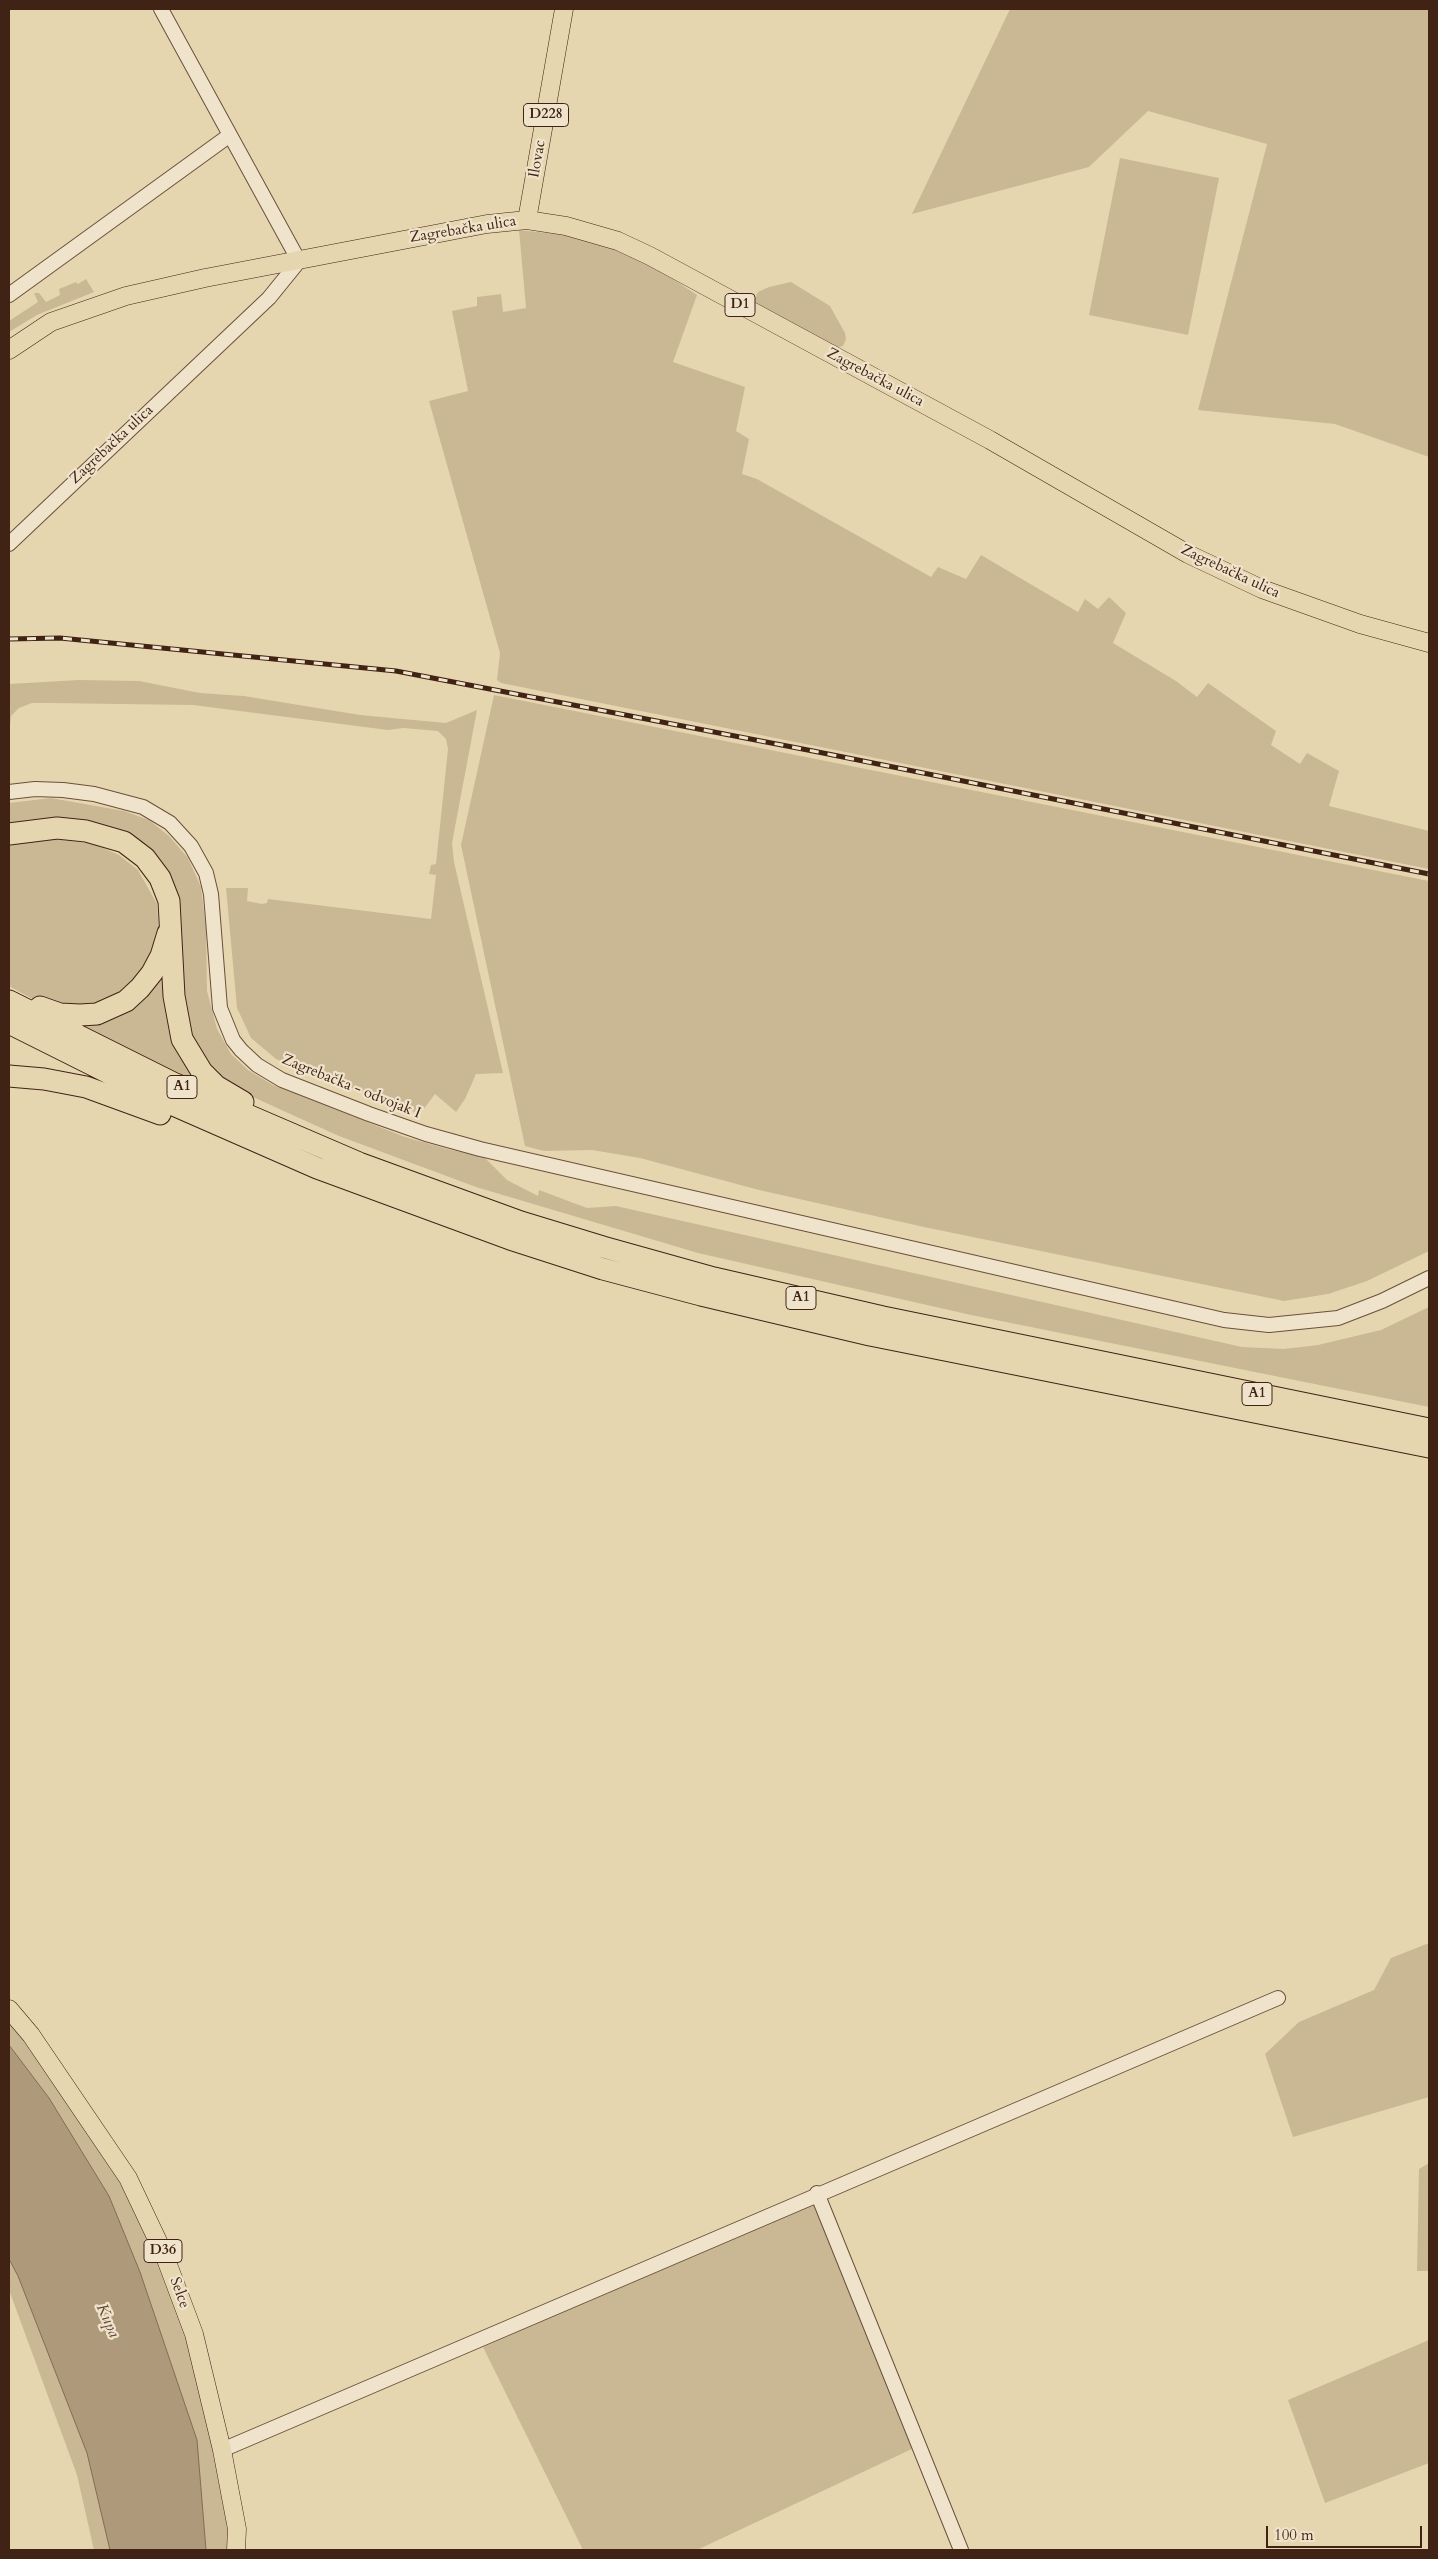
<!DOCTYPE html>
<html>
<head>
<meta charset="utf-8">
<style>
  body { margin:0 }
  #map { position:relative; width:1438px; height:2559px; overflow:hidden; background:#e6d6af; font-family:Cardo,serif }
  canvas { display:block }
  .frame { position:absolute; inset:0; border:10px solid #412316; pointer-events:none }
  .scale { position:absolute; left:1266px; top:2526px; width:156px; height:22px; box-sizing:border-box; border:2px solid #412316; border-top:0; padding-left:6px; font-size:15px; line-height:18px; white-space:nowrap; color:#412316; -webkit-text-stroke:4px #efe4cb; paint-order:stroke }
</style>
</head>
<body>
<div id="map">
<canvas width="1438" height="2559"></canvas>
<div class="frame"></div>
<div class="scale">100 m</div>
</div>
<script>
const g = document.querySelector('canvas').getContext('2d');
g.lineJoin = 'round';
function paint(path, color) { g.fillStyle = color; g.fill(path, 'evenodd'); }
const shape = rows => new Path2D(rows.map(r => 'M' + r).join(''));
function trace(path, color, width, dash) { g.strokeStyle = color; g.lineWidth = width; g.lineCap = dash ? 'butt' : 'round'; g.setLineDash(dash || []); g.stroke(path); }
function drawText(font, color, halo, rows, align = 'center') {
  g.font = font + ' Cardo,serif'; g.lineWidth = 4.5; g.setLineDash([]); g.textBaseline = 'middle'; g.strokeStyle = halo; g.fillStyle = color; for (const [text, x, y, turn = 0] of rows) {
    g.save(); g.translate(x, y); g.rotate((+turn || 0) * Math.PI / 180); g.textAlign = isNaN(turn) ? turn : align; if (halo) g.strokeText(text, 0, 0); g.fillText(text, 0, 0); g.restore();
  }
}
paint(shape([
  [1010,9,1429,9,1429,457,1335,424,1198,410,1267,144,1148,111,1089,167,912,214],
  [1120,158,1219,178,1188,335,1089,315],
  [519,230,584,237,622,250,653,266,697,295,673,362,745,387,736,431,749,439,742,474,757,479,931,577,938,567,966,579,981,555,1078,612,1085,599,1098,609,1109,597,1126,613,1113,643,1176,681,1197,697,1208,683,1276,731,1271,745,1300,764,1307,753,1339,771,1329,806,1429,831,1429,869,501,683,497,680,500,653,429,401,468,391,452,311,477,306,477,297,501,294,503,312,526,308],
  [86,279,94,292,37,315,9,332,9,321,38,302,34,293,39,293,46,302,60,295,59,289,76,282,78,284],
  [791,282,830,306,845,333,846,339,843,346,837,348,756,303,755,298,758,292,769,287],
  [79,680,139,681,200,693,244,696,360,715,446,723,477,710,452,843,454,862,503,1073,476,1074,465,1099,456,1112,435,1094,420,1114,276,1059,251,1038,237,1008,226,888,248,888,247,901,262,904,267,903,268,899,431,919,436,875,429,874,431,865,436,864,448,749,446,739,438,731,403,728,388,730,193,705,48,703,32,703,19,708,11,716,9,736,9,684],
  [494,695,1429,881,1429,1251,1367,1281,1328,1294,1284,1301,924,1227,759,1190,640,1158,592,1150,544,1151,525,1146,461,845],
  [51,798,124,811,149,820,169,836,188,858,201,887,206,928,207,991,217,1029,231,1054,248,1070,273,1085,405,1137,451,1150,483,1156,507,1180,538,1196,539,1190,587,1208,616,1206,1242,1347,1284,1349,1318,1345,1381,1330,1429,1307,1429,1407,971,1315,698,1253,476,1187,339,1136,277,1108,242,1092,217,1074,195,1045,182,998,180,903,140,841,107,826,63,818,9,824,9,803],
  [54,839,94,844,119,855,138,870,157,904,159,935,143,978,94,1010,38,1002,9,986,9,845],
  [159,974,165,975,177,1048,186,1067,198,1081,197,1083,64,1021],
  [1429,1943,1429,2097,1293,2137,1265,2054,1299,2022,1374,1990,1391,1958],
  [9,2019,111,2164,137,2210,179,2315,196,2369,230,2529,230,2550,206,2550,197,2440,140,2272,109,2196,49,2098,9,2045],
  [1429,2163,1429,2271,1417,2271,1419,2169],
  [816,2199,914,2448,697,2550,583,2550,483,2347],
  [9,2259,18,2276,87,2453,110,2550,94,2550,77,2475,9,2290],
  [1429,2340,1429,2463,1325,2503,1288,2400]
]), '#cab895');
const water = shape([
  [9,2045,49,2098,109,2196,140,2272,197,2440,206,2550,110,2550,87,2453,18,2276,9,2259,9,2045]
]);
paint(water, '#ae997b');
trace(water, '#826a53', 1);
const minor = shape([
  [9,295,230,135],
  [9,544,269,298,299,261,161,9],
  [9,792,35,789,63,790,94,794,143,807,170,823,191,846,206,873,211,894,220,1008,233,1040,241,1050,257,1065,282,1080,369,1114,426,1134,480,1149,1224,1320,1269,1325,1338,1318,1382,1301,1429,1278],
  [817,2193,961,2550],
  [222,2450,1278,1998]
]);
const major = shape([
  [527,220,564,9],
  [9,350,51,322,126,296,205,278,487,224,527,220,566,226,618,241,650,256,990,440,1188,554,1262,589,1360,624,1429,643],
  [9,2009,31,2035,128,2178,164,2254,194,2334,222,2450,237,2529,236,2550]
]);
const highway = shape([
  [9,834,57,828,86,831,124,842,145,858,160,878,169,901,174,996,182,1039,202,1072,216,1086,243,1102],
  [9,1001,173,1083,359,1163,521,1222,603,1247,714,1278,883,1317,1429,1429],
  [40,1007,60,1014,80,1015,97,1014,126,1001,140,988,152,973,161,956,168,933],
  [9,1023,171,1104,317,1168,510,1239,603,1269,701,1295,870,1335,1429,1447],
  [9,1076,44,1079,86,1087,160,1114]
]);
trace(minor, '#6a503c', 16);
trace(major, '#412316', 19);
trace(highway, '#412316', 23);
trace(minor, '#efe4cb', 14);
trace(major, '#e6d6af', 18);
trace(highway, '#e6d6af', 21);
const rail = shape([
  [9,639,60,638,396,671,813,751,1429,874]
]);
trace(rail, '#412316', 5);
trace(rail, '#efe4cb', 3, [9]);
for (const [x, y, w] of [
  [546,115,45],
  [740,305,30],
  [182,1087,30],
  [801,1298,30],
  [1257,1394,30],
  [163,2251,38]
]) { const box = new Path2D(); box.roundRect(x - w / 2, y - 11.5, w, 23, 4); g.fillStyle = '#efe4cb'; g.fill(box); trace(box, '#412316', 1); }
drawText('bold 14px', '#412316', null, [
  ["D228",546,115],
  ["D1",740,305],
  ["A1",182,1087],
  ["A1",801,1298],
  ["A1",1257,1394],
  ["D36",163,2251]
]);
drawText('15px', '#412316', '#efe4cb', [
  ["Ilovac",538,159,-80],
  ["Zagrebačka ulica",463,230,-9],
  ["Zagrebačka ulica",875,378,28],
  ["Zagrebačka ulica",112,445,-43],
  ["Zagrebačka ulica",1230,572,25],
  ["Zagrebačka - odvojak I",351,1087,22],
  ["Selce",179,2293,70]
]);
drawText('italic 16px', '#624634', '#efe4cb', [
  ["Kupa",107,2321,66]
]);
</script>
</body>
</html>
